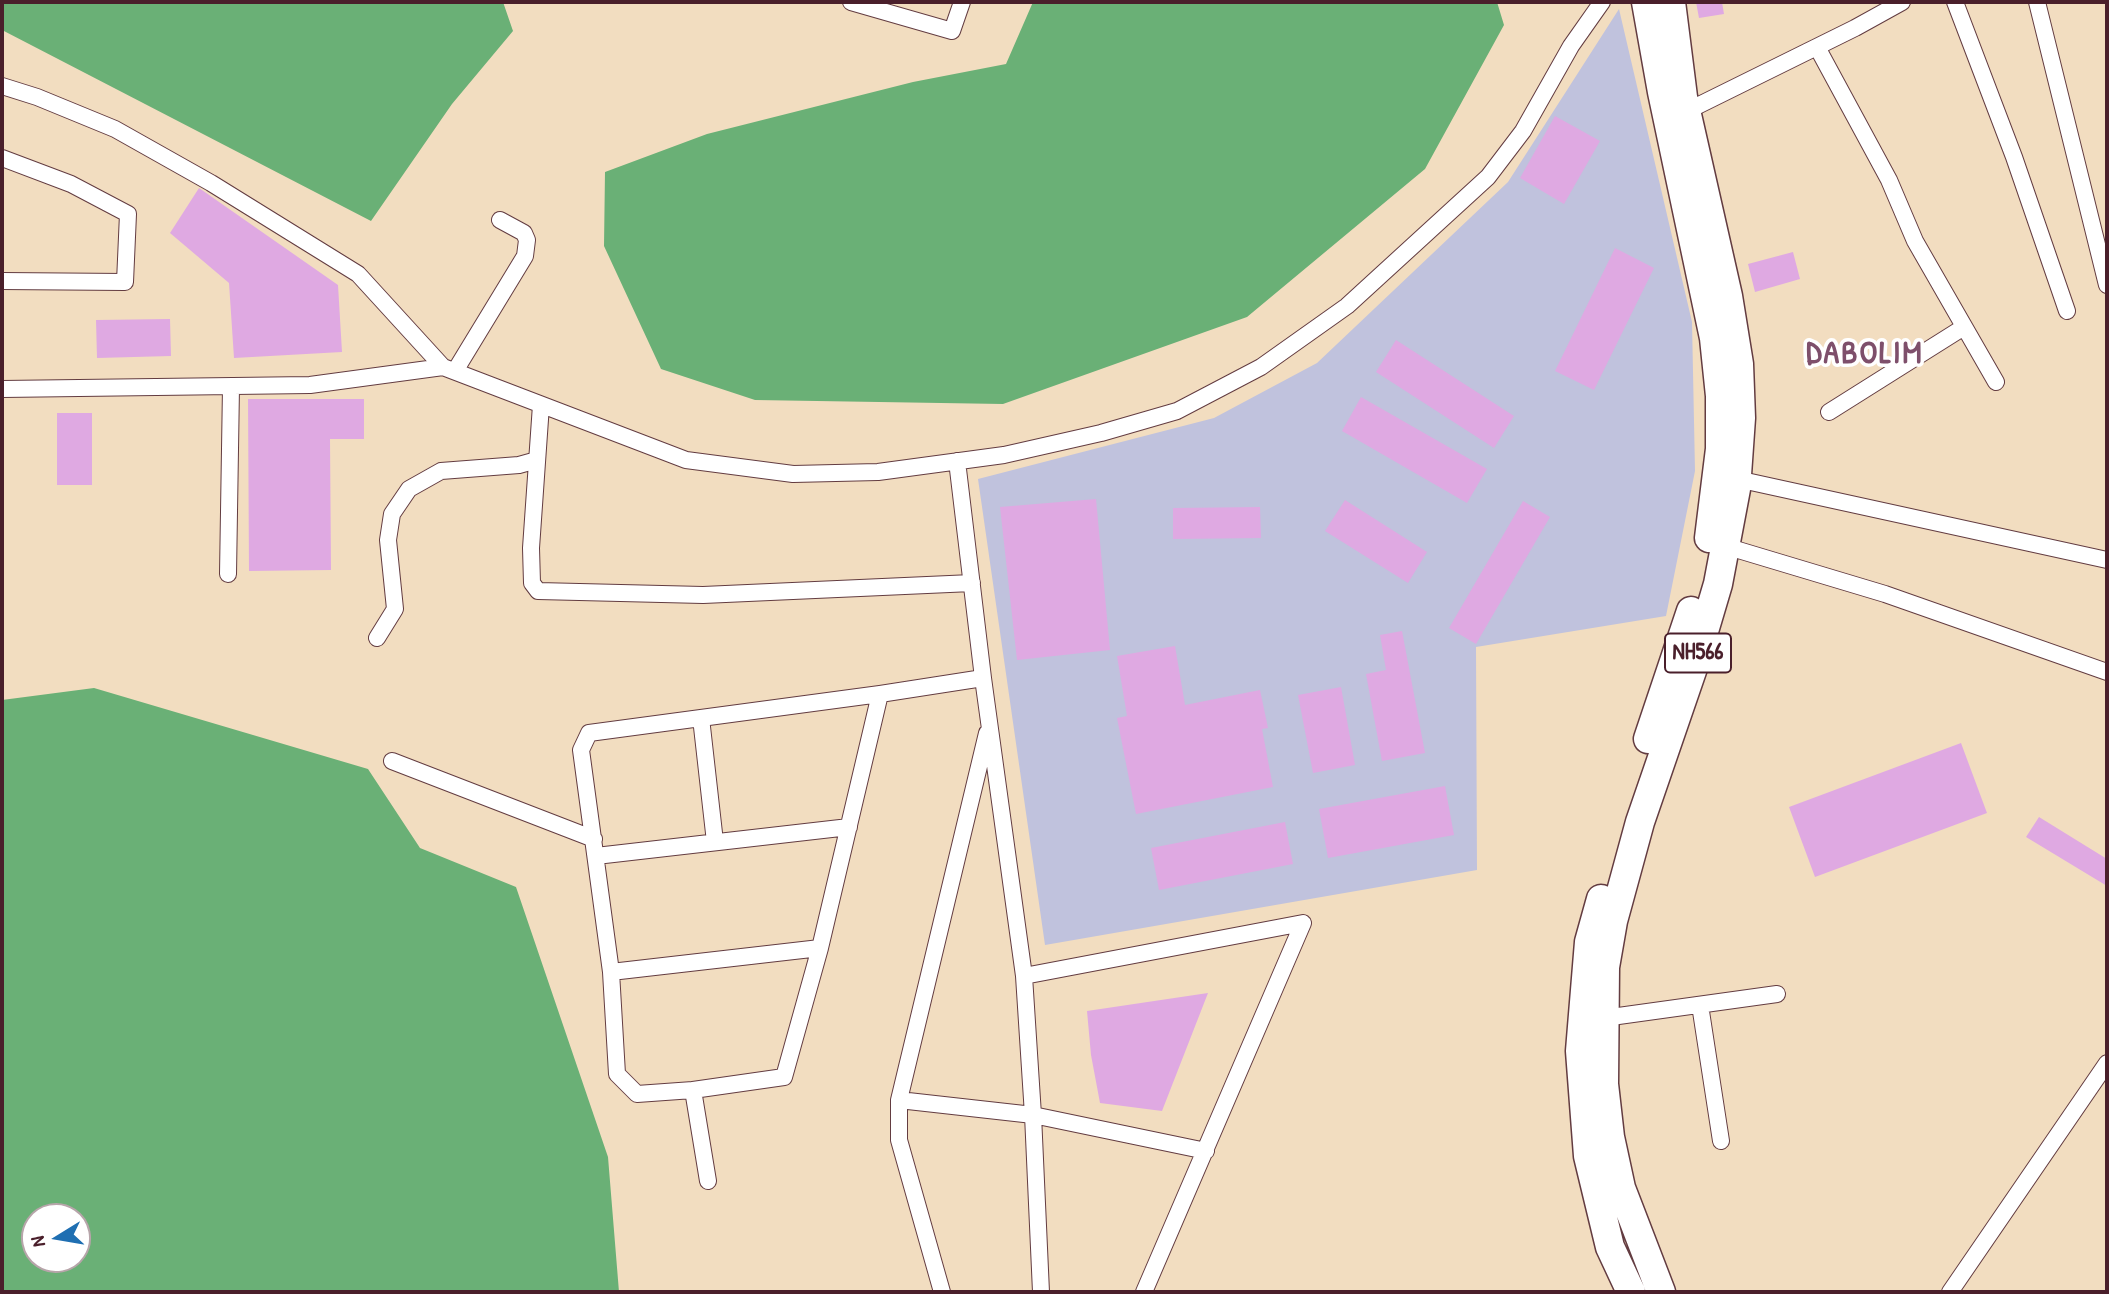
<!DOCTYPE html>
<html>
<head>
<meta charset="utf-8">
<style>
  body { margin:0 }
  #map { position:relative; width:2109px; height:1294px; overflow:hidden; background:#f2ddc0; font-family:"Patrick Hand",sans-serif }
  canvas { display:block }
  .frame { position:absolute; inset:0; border:4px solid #4a1f2b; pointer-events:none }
  .north { position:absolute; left:21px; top:1203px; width:70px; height:70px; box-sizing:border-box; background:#fff; border:2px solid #b7a5aa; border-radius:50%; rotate:259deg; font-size:19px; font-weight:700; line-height:28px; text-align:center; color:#4a1f2b }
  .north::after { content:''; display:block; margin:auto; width:24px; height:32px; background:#1f6fb2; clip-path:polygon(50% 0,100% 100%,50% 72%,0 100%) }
</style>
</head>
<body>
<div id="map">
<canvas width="2109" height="1294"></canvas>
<div class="frame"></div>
<div class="north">N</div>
</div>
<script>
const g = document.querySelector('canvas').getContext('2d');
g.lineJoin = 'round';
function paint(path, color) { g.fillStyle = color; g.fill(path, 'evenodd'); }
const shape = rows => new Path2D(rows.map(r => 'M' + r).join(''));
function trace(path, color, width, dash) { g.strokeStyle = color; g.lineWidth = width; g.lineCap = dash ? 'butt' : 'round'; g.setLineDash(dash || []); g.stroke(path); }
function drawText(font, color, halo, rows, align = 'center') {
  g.font = font + ' "Patrick Hand",sans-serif'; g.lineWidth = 7; g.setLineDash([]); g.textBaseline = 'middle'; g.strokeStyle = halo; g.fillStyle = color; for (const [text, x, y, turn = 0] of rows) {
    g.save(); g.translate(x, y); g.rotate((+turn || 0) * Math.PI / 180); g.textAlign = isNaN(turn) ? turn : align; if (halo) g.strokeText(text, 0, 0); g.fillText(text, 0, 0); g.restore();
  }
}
paint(shape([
  [1619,9,1692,322,1695,471,1666,616,1476,647,1477,870,1045,945,978,479,1214,418,1317,363,1508,182]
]), '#c0c2dd');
paint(shape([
  [2,2,503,2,513,31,452,104,371,221,2,30],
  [1033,2,1497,2,1504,25,1425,169,1247,317,1003,404,755,400,661,369,604,246,605,172,707,134,913,82,1006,64],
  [94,688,368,769,420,848,516,887,608,1157,619,1292,2,1292,2,700],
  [35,1217,77,1217,77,1259,35,1259]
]), '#6ab076');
paint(shape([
  [1696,2,1722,2,1724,14,1699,18],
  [1555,116,1600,141,1564,204,1520,178],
  [199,188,338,285,342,352,234,358,229,283,170,233],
  [1615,248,1654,268,1594,390,1555,371],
  [1793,252,1800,279,1755,292,1748,264],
  [170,319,171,356,97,358,96,320],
  [1396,340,1514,416,1494,448,1376,372],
  [1361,397,1487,469,1467,503,1342,431],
  [248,399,364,399,364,439,330,439,331,570,249,571],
  [57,413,92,413,92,485,57,485],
  [1096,499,1110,650,1017,660,1000,507],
  [1345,500,1427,552,1408,583,1325,531],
  [1523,501,1550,517,1476,644,1449,628],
  [1260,507,1261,538,1173,539,1173,508],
  [1402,631,1425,753,1382,761,1366,674,1386,670,1380,635],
  [1175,646,1185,705,1260,690,1268,728,1262,729,1273,787,1136,814,1117,718,1127,716,1117,656],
  [1341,687,1355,765,1313,773,1298,695],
  [1961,743,1987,813,1815,877,1789,807],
  [1445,786,1454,835,1328,858,1319,809],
  [2039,817,2107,859,2107,886,2026,837],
  [1285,822,1293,864,1159,890,1151,848],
  [1208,993,1162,1111,1100,1103,1091,1055,1087,1011]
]), '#dfa9e2');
const street = shape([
  [851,2,952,31,962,2],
  [1955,2,2014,157,2067,311],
  [2037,2,2107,285],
  [1817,47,1889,180,1915,241,1996,382],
  [2,86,37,97,115,129,211,183,358,274,443,367],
  [1687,111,1855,28,1902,2],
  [2,158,71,184,128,214,125,282,2,281],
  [455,371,525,256,527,240,524,233,500,220],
  [2,389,310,385,443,367,686,460,793,474,878,472,1004,455,1101,433,1177,411,1261,367,1347,306,1488,177,1523,131,1571,46,1602,2],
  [541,405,531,548,532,583,538,591,703,595,972,583],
  [1829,412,1964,327],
  [957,461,983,678,1024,976,1033,1115,1041,1292],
  [1737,479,2107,560],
  [1725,546,1885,594,2107,672],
  [228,574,231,387],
  [377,638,395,609,388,540,392,514,409,489,441,471,519,465,537,460],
  [880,694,820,948,784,1077,693,1090,637,1094,617,1074,611,972,581,750,589,733,880,694,983,678],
  [701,718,715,842],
  [392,761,594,839],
  [596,856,849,827],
  [611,972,820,948],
  [1024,976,1303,923,1144,1292],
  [1700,1005,1721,1141],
  [1604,1018,1777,994],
  [693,1090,708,1181],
  [899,1100,1033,1115,1206,1151],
  [942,1292,899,1140,899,1100,987,733],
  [1950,1292,2107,1063]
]);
const highway = shape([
  [1646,2,1662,92,1714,338,1720,396,1720,449,1709,538],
  [1648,739,1691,611],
  [1601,899,1589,942,1580,1051,1588,1156,1610,1247,1631,1292],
  [1661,1292,1621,1188,1610,1137,1604,1084,1605,967,1613,921,1640,822,1694,665,1718,584,1736,489,1741,418,1739,364,1728,296,1683,97,1671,2]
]);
trace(street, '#633c41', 18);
trace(highway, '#633c41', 31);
trace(street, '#fff', 16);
trace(highway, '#fff', 28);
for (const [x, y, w] of [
  [1698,653,66]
]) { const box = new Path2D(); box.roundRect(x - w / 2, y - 19.5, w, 39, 5); g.fillStyle = '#fff'; g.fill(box); trace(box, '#4a1f2b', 2); }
drawText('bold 23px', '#4a1f2b', null, [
  ["NH566",1698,653]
]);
g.letterSpacing = '2px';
drawText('bold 32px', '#7e4f6b', '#fff', [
  ["DABOLIM",1865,354]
]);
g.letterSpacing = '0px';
</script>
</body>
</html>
